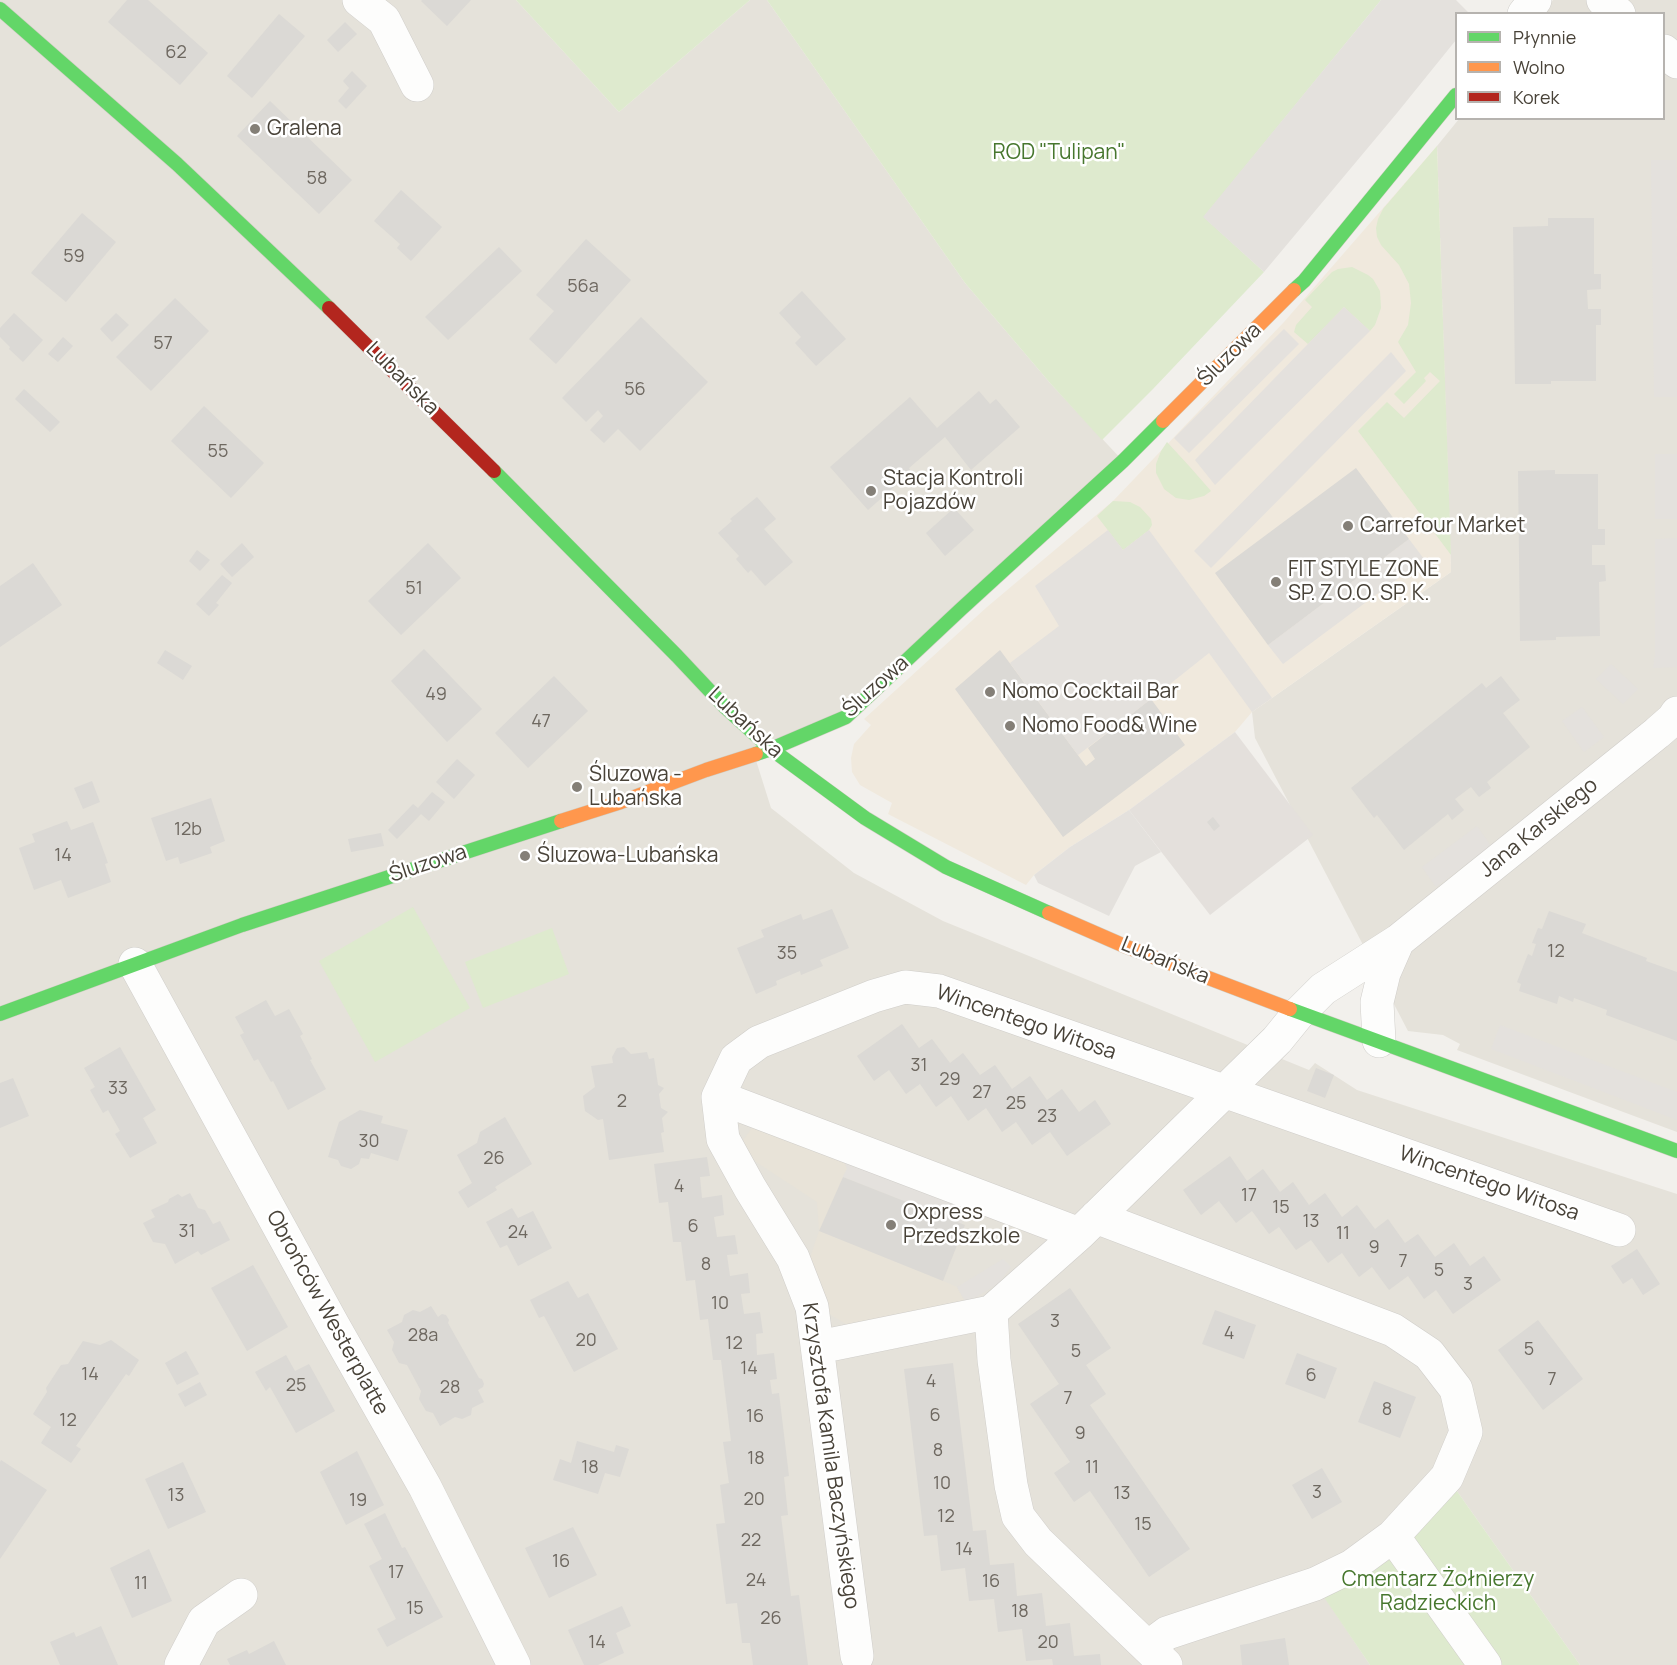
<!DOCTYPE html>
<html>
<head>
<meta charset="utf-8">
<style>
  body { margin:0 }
  #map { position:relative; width:1677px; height:1665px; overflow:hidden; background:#f2f0ec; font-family:Manrope,sans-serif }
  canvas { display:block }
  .legend { position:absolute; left:1455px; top:12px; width:210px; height:108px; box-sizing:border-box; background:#fff; border:2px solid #b6b3af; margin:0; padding:8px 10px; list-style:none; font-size:18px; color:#484238 }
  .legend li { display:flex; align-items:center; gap:12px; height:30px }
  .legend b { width:30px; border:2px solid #b6b3af }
</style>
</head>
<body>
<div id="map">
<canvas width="1677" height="1665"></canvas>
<ul class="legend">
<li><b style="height:8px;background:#63d668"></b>Płynnie</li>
<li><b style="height:8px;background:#ff974d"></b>Wolno</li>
<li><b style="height:8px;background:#b3261e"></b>Korek</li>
</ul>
</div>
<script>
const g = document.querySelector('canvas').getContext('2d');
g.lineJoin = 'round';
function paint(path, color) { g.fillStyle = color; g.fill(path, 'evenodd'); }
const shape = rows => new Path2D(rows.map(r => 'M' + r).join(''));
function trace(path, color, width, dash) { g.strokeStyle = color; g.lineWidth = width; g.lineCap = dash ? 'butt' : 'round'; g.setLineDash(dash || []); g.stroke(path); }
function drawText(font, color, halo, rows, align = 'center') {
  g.font = font + ' Manrope,sans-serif'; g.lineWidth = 5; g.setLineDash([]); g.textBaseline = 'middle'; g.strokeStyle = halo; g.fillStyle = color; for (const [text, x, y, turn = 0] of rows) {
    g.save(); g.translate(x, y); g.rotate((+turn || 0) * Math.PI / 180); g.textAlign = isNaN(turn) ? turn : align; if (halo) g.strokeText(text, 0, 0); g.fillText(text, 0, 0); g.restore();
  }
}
paint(shape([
  [0,0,516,0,619,112,750,0,767,0,965,283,1050,383,1123,461,846,717,754,754,771,808,854,873,943,921,1309,1070,1315,1063,1357,1090,1677,1194,1677,1665,1580,1665,1447,1477,1316,1584,1370,1665,0,1665],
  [1553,0,1677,0,1677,1132,1457,1050,1460,1044,1443,1035,1408,1031,1255,738,1252,712,1451,572,1437,146,1459,119,1664,118,1664,14,1543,13]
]), '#e5e2da');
paint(shape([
  [1437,146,1451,572,1252,712,1235,732,1129,810,1070,847,1034,875,1026,885,888,814,892,803,860,785,852,772,851,758,854,744,871,725,864,719,987,607,1113,501,1284,322]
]), '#f0e9dd');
paint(shape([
  [1235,732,1313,835,1210,915,1129,810]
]), '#e4e0dc');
paint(shape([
  [755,1124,841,1150,847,1169,843,1176,965,1225,943,1281,957,1287,966,1303,866,1326,846,1324,829,1314,809,1261,819,1231,817,1202,747,1156,741,1143]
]), '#e8e3d8');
paint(shape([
  [516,0,750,0,619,112],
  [767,0,1381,0,1204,217,1264,272,1153,389,1102,440,1050,383,965,283],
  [1437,146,1451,555,1358,431,1387,402,1404,418,1440,381,1430,372,1424,378,1426,381,1404,404,1394,394,1416,372,1398,342,1408,325,1411,303,1409,284,1399,265,1381,245,1377,237,1376,228,1378,219,1383,209],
  [1352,267,1368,275,1373,279,1380,291,1381,308,1375,325,1370,331,1344,307,1308,344,1294,332,1296,325,1312,307,1305,300,1332,272,1338,269],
  [1167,442,1190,467,1211,491,1204,496,1189,500,1176,498,1164,489,1156,473,1156,464,1161,451],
  [1113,501,1130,502,1140,507,1151,519,1152,525,1149,530,1123,550,1097,516],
  [413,907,470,1008,375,1062,319,961],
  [552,928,569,974,483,1008,465,962],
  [1447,1477,1580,1665,1370,1665,1315,1584]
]), '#deeace');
paint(shape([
  [1381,0,1456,0,1469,13,1456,14,1456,40,1397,113,1264,272,1203,217],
  [1676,160,1677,397,1654,397,1651,160],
  [1344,307,1370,331,1215,485,1195,460],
  [1284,329,1299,344,1189,453,1174,438],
  [1391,352,1406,371,1211,568,1194,551],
  [1655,454,1677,454,1677,519,1655,519],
  [1108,530,1123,550,1149,530,1272,698,1252,712,1209,653,1151,699,1078,755,1010,663,1059,626,1035,586],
  [1677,538,1677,667,1653,668,1655,655,1655,539],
  [1409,539,1424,559,1283,664,1268,645],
  [1611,664,1638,689,1623,704,1596,679],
  [1582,707,1604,737,1584,752,1562,721],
  [1129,810,1161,852,1135,866,1109,916,1038,883,1034,875,1070,847],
  [1477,826,1491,846,1436,887,1422,867],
  [1500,1025,1677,1092,1677,1120,1491,1049],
  [841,1150,970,1198,962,1224,843,1177,847,1169],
  [1003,1259,1011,1267,999,1283,966,1303,957,1287]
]), '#e4e1dd');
paint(shape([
  [127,0,148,0,208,53,180,85,108,22],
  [422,0,471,0,447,26,421,1],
  [279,14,305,36,252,98,227,76],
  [345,22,357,34,338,52,327,40],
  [352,71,367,86,346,109,338,101,349,88,343,81],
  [270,101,352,180,319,214,237,136],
  [401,190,442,227,411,261,397,248,400,244,374,221],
  [82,213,116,242,66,302,31,273],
  [1548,218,1594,218,1594,274,1601,274,1601,289,1587,290,1588,309,1601,309,1601,325,1596,325,1596,381,1551,381,1551,384,1515,384,1513,227,1548,226],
  [586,239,631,280,556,364,529,339,554,311,536,295],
  [499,247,522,271,448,340,425,317],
  [802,291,846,339,816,366,795,343,801,337,779,313],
  [175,298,209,331,151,391,116,357],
  [14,313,43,340,23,362,9,349,10,347,0,337,0,328],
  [116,313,129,325,112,342,100,329],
  [641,317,708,382,640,451,618,429,604,443,590,430,603,416,598,410,586,422,562,398],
  [63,337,73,346,58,362,48,354],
  [24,389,60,422,50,432,15,399],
  [979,391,990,404,996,399,1020,427,971,470,945,437,909,468,911,472,868,510,830,467,910,397,937,428],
  [204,406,264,463,231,498,171,441],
  [1356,468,1409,539,1268,645,1215,573],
  [1555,470,1555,474,1598,474,1598,529,1605,529,1605,545,1592,545,1592,565,1605,565,1606,581,1599,582,1600,636,1556,637,1556,640,1520,641,1518,471],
  [757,497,776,519,764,529,793,562,765,586,751,570,748,573,736,559,739,556,718,533,732,521,730,519],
  [954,508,974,530,945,556,926,533],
  [242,543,254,557,232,577,220,564],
  [428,543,461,578,401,635,368,601],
  [197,550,210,560,200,571,189,561],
  [33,563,62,605,0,647,0,586],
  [222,575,232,583,216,603,219,605,209,616,196,604],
  [424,649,482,709,447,742,391,681],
  [165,650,192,666,183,680,157,663],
  [1000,650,1086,766,1095,759,1088,748,1151,699,1185,745,1063,837,955,689],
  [554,676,588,711,528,768,495,733],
  [1501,676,1520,700,1503,713,1530,747,1487,782,1491,788,1479,797,1471,787,1455,799,1464,810,1452,820,1448,814,1404,850,1377,815,1374,818,1351,788,1482,683,1486,688],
  [457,759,475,775,454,799,436,782],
  [92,781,100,802,83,809,74,788],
  [432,792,445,802,429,821,421,814,397,839,388,830,413,804,418,808],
  [211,798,225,841,210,847,212,853,180,864,178,857,166,861,151,818],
  [1213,817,1220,826,1214,831,1207,822],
  [67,821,71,830,93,822,108,863,105,864,111,882,68,898,61,880,34,890,19,848,35,842,32,834],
  [381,833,384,846,351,852,348,839],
  [832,909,849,948,820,960,823,966,801,975,800,971,776,981,777,985,756,994,737,948,764,937,761,930,801,914,803,920],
  [1549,911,1586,924,1582,933,1647,958,1646,961,1677,972,1677,1041,1606,1015,1607,1010,1574,998,1573,1002,1559,996,1557,1004,1519,991,1521,984,1517,982,1528,954,1532,956,1536,944,1532,943,1538,928,1542,929],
  [266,1000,275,1016,289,1009,303,1034,300,1036,312,1059,310,1060,326,1089,288,1110,273,1081,271,1082,258,1059,254,1061,240,1035,244,1033,235,1017],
  [902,1024,919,1048,932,1039,950,1063,963,1053,980,1075,995,1065,1012,1089,1030,1076,1047,1100,1062,1089,1079,1112,1095,1100,1111,1124,1067,1156,1050,1132,1032,1145,1016,1122,1002,1132,986,1108,968,1121,951,1096,936,1107,920,1084,906,1094,889,1070,874,1081,857,1056],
  [120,1047,156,1110,143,1118,157,1143,130,1158,115,1134,120,1131,108,1110,103,1113,90,1090,95,1087,84,1068],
  [624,1047,631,1054,647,1052,649,1059,654,1058,658,1085,664,1088,659,1094,661,1108,668,1112,662,1118,664,1132,661,1133,664,1152,609,1160,603,1119,598,1120,585,1111,583,1096,595,1087,591,1066,613,1063,612,1057,617,1048],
  [1316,1068,1334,1075,1325,1098,1307,1091],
  [13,1078,29,1116,0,1128,0,1083],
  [360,1110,383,1116,381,1123,408,1130,398,1161,371,1153,369,1159,361,1158,359,1164,351,1169,341,1166,338,1160,328,1157,339,1122],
  [505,1117,532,1164,495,1187,497,1190,468,1208,458,1192,472,1183,457,1155,477,1143,480,1132],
  [1230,1156,1247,1181,1263,1169,1280,1192,1293,1182,1309,1205,1325,1193,1342,1217,1357,1205,1375,1229,1388,1219,1405,1243,1418,1234,1435,1257,1454,1243,1470,1266,1484,1256,1501,1280,1453,1314,1436,1290,1424,1299,1408,1276,1389,1290,1372,1267,1359,1277,1342,1253,1328,1263,1311,1240,1296,1250,1279,1227,1269,1234,1252,1211,1236,1223,1219,1201,1201,1215,1183,1190],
  [707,1157,710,1176,700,1177,702,1198,722,1195,724,1215,714,1217,717,1237,735,1235,738,1254,727,1255,730,1276,748,1273,750,1293,741,1294,744,1314,760,1312,763,1333,756,1334,757,1355,774,1353,777,1379,770,1380,772,1394,779,1393,789,1476,784,1477,788,1515,781,1516,791,1596,799,1595,808,1665,753,1665,750,1643,742,1643,737,1603,726,1604,716,1524,725,1523,720,1485,729,1483,723,1442,731,1441,721,1360,713,1360,708,1319,700,1320,695,1280,686,1281,681,1242,673,1242,668,1202,659,1203,654,1164],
  [843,1177,965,1225,943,1281,819,1231],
  [190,1193,198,1208,205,1210,213,1224,220,1221,230,1240,201,1255,198,1251,175,1264,165,1244,153,1242,143,1223,155,1217,151,1210,168,1202,169,1199,178,1194,182,1197],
  [512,1208,518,1218,533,1211,552,1248,518,1266,507,1245,500,1248,486,1222],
  [1637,1249,1660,1284,1643,1295,1632,1278,1623,1284,1611,1266],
  [253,1265,288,1327,247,1351,211,1288],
  [568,1281,578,1298,588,1293,618,1349,574,1372,544,1316,539,1318,530,1300],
  [1070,1288,1111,1348,1086,1365,1106,1394,1090,1405,1190,1549,1149,1577,1090,1491,1074,1502,1054,1473,1070,1462,1030,1404,1059,1384,1018,1324],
  [431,1306,438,1317,442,1314,446,1315,449,1320,448,1323,479,1378,482,1379,484,1384,483,1387,478,1390,484,1402,472,1408,471,1415,462,1419,455,1417,440,1426,433,1413,426,1411,419,1399,421,1391,407,1365,399,1363,392,1350,394,1342,387,1330,402,1322,404,1315,413,1310,420,1312],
  [1215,1310,1256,1325,1244,1359,1202,1344],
  [1538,1320,1583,1379,1543,1410,1498,1350],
  [111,1340,139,1360,129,1376,126,1374,76,1446,81,1449,71,1463,41,1443,51,1427,33,1414,47,1392,46,1388,61,1365,68,1364,83,1341,100,1345],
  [186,1351,199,1374,177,1385,165,1363],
  [1297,1353,1337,1368,1325,1399,1285,1384],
  [286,1355,295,1371,309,1364,335,1411,296,1433,270,1387,266,1391,255,1372],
  [953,1363,973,1531,986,1530,990,1565,1014,1563,1017,1596,1042,1593,1046,1626,1070,1623,1074,1656,1100,1654,1101,1665,1053,1665,1052,1659,1026,1661,1022,1629,998,1632,994,1599,969,1601,965,1568,941,1571,937,1535,924,1536,904,1369],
  [1374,1381,1416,1397,1400,1438,1358,1422],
  [200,1382,207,1395,185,1407,178,1394],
  [577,1441,614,1452,616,1445,629,1449,620,1477,605,1473,598,1494,553,1480,560,1459,571,1463],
  [357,1451,384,1505,346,1525,320,1472],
  [1,1460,47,1490,0,1559,0,1462],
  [183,1462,206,1512,168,1529,145,1479],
  [1322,1468,1342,1502,1312,1519,1292,1485],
  [385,1513,402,1548,405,1547,443,1617,387,1647,377,1629,396,1619,369,1566,382,1559,364,1524],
  [573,1527,597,1575,549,1598,525,1548],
  [149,1549,172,1601,132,1618,110,1568],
  [622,1606,631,1626,616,1633,624,1653,598,1665,584,1665,568,1630],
  [101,1626,118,1665,60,1665,50,1642,74,1632,76,1637],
  [1285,1638,1289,1665,1242,1665,1240,1645],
  [274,1641,286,1665,230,1665,227,1659,247,1650,249,1654]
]), '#dbd9d5');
const street = shape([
  [359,0,384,20,417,85],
  [1603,0,1619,14],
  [1524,14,1535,0],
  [1664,51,1677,62],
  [135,964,333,1325,425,1487,514,1665],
  [1379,1041,1377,1002,1384,973,1398,941],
  [718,1097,736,1059,759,1042,874,996,905,987,939,991,1619,1230],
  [718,1097,723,1139,750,1188,793,1258,812,1307,857,1656],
  [718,1097,1079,1234],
  [1096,1217,1393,1330,1429,1354,1456,1389,1466,1432,1447,1477,1393,1536,1352,1566,1315,1584,1167,1633,1148,1647],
  [819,1347,991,1312],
  [1393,1536,1485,1665],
  [181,1665,204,1621,241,1595],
  [1166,1665,1038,1542,1018,1516,1011,1485,994,1360,991,1312,1079,1234,1277,1040,1299,1013,1323,989,1398,941,1657,733,1673,719,1677,713]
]);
const fast = shape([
  [0,9,177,164,329,308],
  [1294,290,1304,281,1456,95],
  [494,471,677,656,725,707,771,749,865,818,946,867,1049,913],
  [756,754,771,749,846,717,960,610,1123,461,1163,421],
  [1290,1009,1677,1151],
  [0,1014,242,925,561,821]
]);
const slow = shape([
  [1163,421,1294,290],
  [561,821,621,802,706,770,756,754],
  [1049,913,1127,947,1290,1009]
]);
const jam = shape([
  [329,308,494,471]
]);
trace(street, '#d0ceca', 34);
trace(fast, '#d0cdc3', 15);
trace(slow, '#d0cdc3', 15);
trace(jam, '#d0cdc3', 15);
trace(street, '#fdfdfc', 33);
trace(fast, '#63d668', 14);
trace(slow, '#ff974d', 14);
trace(jam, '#b3261e', 14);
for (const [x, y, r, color] of [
  [255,129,6,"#847f77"],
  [871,491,6,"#847f77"],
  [1348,526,6,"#847f77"],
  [1276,582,6,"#847f77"],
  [990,692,6,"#847f77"],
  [1010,726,6,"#847f77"],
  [577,787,6,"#847f77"],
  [525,856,6,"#847f77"],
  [891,1225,6,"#847f77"]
]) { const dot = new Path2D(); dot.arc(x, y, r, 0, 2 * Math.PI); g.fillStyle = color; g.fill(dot); trace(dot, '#fff', 2); }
drawText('18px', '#6e6860', null, [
  ["62",176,53],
  ["58",317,179],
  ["59",74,257],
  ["56a",583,287],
  ["57",163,344],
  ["56",635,390],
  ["55",218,452],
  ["51",414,589],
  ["49",436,695],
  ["47",541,722],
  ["12b",188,830],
  ["14",63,856],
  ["12",1556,952],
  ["35",787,954],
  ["31",919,1066],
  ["29",950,1080],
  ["33",118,1089],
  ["27",982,1093],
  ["2",622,1102],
  ["25",1016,1104],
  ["23",1047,1117],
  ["30",369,1142],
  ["26",494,1159],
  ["4",679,1187],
  ["17",1249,1196],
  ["15",1281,1208],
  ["13",1311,1222],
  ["6",693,1227],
  ["31",187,1232],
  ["24",518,1233],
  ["11",1343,1234],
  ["9",1374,1248],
  ["7",1403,1262],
  ["8",706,1265],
  ["5",1439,1271],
  ["3",1468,1285],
  ["10",720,1304],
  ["3",1055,1322],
  ["4",1229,1334],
  ["28a",423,1336],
  ["20",586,1341],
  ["12",734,1344],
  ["5",1529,1350],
  ["5",1076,1352],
  ["14",749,1369],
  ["14",90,1375],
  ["6",1311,1376],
  ["7",1552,1380],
  ["4",931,1382],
  ["25",296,1386],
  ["28",450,1388],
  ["7",1068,1399],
  ["8",1387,1410],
  ["6",935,1416],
  ["16",755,1417],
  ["12",68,1421],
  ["9",1080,1434],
  ["8",938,1451],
  ["18",756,1459],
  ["18",590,1468],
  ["11",1092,1468],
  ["10",942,1484],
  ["3",1317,1493],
  ["13",1122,1494],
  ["13",176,1496],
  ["20",754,1500],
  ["19",358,1501],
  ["12",946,1517],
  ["15",1143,1525],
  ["22",751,1541],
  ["14",964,1550],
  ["16",561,1562],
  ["17",396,1573],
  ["24",756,1581],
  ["16",991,1582],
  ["11",141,1584],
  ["15",415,1609],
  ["18",1020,1612],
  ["26",771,1619],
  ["14",597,1643],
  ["20",1048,1643]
]);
drawText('21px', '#484238', '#fff', [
  ["Gralena",267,129],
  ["Stacja Kontroli",883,479],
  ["Pojazdów",883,503],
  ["Carrefour Market",1360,526],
  ["FIT STYLE ZONE",1288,570],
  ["SP. Z O.O. SP. K.",1288,594],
  ["Nomo Cocktail Bar",1002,692],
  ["Nomo Food& Wine",1022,726],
  ["Śluzowa -",589,775],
  ["Lubańska",589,799],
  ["Śluzowa-Lubańska",537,856],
  ["Oxpress",903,1213],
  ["Przedszkole",903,1237]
], 'left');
drawText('21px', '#47772e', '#fff', [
  ["ROD \"Tulipan\"",1059,153],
  ["Cmentarz Żołnierzy",1438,1580],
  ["Radzieckich",1438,1604]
]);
drawText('21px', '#484238', '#fff', [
  ["Śluzowa",1230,355,-45],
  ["Lubańska",402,379,45],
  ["Śluzowa",876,687,-42],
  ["Lubańska",745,723,43],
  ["Jana Karskiego",1539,828,-39],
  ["Śluzowa",428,864,-18],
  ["Lubańska",1165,961,22],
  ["Wincentego Witosa",1026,1023,19],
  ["Wincentego Witosa",1489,1184,19],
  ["Obrońców Westerplatte",327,1313,61],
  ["Krzysztofa Kamila Baczyńskiego",830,1456,82]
]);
</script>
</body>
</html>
